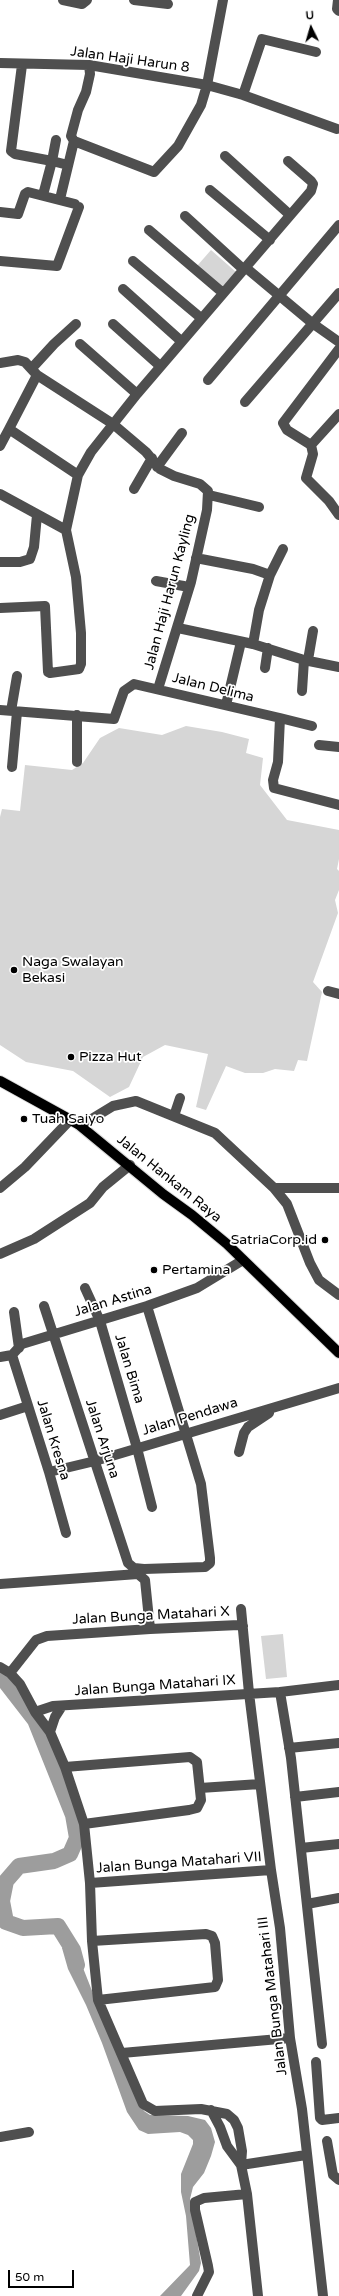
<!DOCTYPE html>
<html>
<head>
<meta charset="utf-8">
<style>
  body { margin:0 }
  #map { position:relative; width:339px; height:2296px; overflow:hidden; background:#fff; font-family:"Varela Round",sans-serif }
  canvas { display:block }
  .north { position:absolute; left:291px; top:8px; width:40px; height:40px; -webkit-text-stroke:3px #fff; paint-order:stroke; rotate:355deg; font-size:11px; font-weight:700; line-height:16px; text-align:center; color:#000 }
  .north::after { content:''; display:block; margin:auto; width:14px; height:18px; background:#000; clip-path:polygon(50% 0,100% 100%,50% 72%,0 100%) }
  .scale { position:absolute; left:8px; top:2270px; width:66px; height:18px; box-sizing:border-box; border:2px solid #000; border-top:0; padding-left:5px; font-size:12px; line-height:14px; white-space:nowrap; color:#000; -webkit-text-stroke:3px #fff; paint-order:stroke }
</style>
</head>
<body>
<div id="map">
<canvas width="339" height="2296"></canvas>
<div class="north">U</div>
<div class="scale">50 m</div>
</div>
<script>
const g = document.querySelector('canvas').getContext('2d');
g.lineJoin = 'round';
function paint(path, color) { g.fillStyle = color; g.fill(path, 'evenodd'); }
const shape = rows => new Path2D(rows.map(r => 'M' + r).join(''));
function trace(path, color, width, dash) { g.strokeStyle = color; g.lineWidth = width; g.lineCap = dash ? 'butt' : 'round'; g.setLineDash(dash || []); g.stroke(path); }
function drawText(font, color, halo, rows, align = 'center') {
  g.font = font + ' "Varela Round",sans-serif'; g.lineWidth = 3.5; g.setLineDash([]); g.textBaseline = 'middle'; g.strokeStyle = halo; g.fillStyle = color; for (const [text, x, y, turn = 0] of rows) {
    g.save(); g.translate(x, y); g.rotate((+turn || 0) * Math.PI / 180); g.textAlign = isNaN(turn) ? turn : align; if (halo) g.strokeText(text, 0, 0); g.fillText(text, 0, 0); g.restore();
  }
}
paint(shape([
  [211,250,236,272,222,287,197,266],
  [186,726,222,732,249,739,246,753,263,758,260,785,287,820,339,830,339,859,337,869,339,871,339,890,335,900,338,913,313,982,322,992,307,1061,298,1060,294,1071,275,1069,263,1073,245,1073,226,1066,206,1110,196,1107,208,1054,165,1045,143,1057,129,1087,110,1097,73,1071,26,1062,0,1045,0,817,2,809,20,811,25,765,72,770,83,763,100,738,119,728,162,735],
  [283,1634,287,1677,266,1679,261,1636]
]), '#d6d6d6');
paint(shape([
  [74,1945,109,2034,144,2111,150,2115,188,2116,205,2120,211,2128,215,2142,211,2156,204,2173,193,2187,190,2199,201,2263,199,2271,181,2296,160,2296,190,2265,186,2216,181,2192,181,2174,193,2144,193,2140,188,2135,180,2132,148,2134,139,2130,127,2112,102,2043,86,2005,68,1969,62,1948]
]), '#9d9d9d');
trace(shape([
  [0,1675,35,1720,73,1815,77,1838,70,1854,54,1861,19,1866,6,1881,2,1901,6,1922,23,1928,58,1926,73,1950,77,1965]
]), '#9d9d9d', 16);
const major = shape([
  [0,1081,78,1124,163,1194,192,1215,227,1244,339,1353]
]);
trace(major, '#dbdbdb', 12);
trace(shape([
  [63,0,82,4,87,0],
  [134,0,168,4],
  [338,0,337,9,339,11],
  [0,63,89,65,207,85,243,95,262,39,316,52],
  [22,65,11,151,15,154,52,161,56,140],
  [243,95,337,129],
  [74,141,154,172,178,146,201,105,207,85,223,0],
  [225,156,290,215],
  [210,190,270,240],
  [43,195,52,161,68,165],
  [60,199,74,141,71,136,78,110,86,92,90,74,89,65],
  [0,212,18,214,25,194,28,192,75,204],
  [185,216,243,269],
  [149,230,223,293],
  [0,261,57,266,79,207],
  [133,261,201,318],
  [245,267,312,323,339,342],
  [123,289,181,341],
  [113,324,160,366],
  [80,344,137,394],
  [339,349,283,423,287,430,311,445,313,454,306,478,329,501,339,515],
  [0,363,18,360,25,362,37,375,113,424,146,452,160,469,174,476,200,484,208,491,207,510,191,582,158,689],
  [32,368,54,344,76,324],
  [37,375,9,429,78,475],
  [208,380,339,225],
  [245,402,339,293],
  [311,445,339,414],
  [0,446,9,429],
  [157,467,182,433],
  [134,489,152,458],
  [0,494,66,530],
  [209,495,259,507],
  [196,558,253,569,270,575],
  [0,562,20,562,30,559,34,547,37,515],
  [156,581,189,587],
  [0,608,45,606,48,672,50,673,79,669,81,664,81,633,76,577,66,530,78,475,91,452,137,394,311,191,313,184,311,181,288,161],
  [178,628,253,644,304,660,339,667],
  [253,644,259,610,270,575,283,549],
  [308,660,313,631],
  [265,668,268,648],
  [302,691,304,660],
  [226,705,241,642],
  [0,710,114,719,124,691,134,684,280,718,278,762,273,780,274,788,339,805],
  [11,711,17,676],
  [280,718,312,726],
  [319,745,339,747],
  [77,762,77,715],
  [12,767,17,712],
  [328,991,339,994],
  [174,1116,180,1098],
  [78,1124,90,1120,113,1106,136,1101,215,1133,274,1188,287,1204,310,1263,319,1280,339,1295],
  [0,1188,25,1167,71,1119],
  [274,1188,339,1188],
  [0,1254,34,1239,90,1203,103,1187,130,1165],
  [85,1288,100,1321,137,1448,152,1507],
  [44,1306,128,1563,134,1568,144,1569,205,1567,210,1563,210,1558,201,1484,147,1306],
  [14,1312,19,1348],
  [12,1355,22,1344,147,1306,197,1288,243,1260],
  [12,1355,49,1472,66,1533],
  [0,1357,12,1355],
  [0,1415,28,1406],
  [239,1452,244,1433,248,1427,269,1413],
  [49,1472,95,1461,339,1388],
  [0,1584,138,1574,145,1580,150,1629],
  [241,1609,249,1693,271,1870,280,1928,290,2038,302,2109,323,2296],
  [0,1667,10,1673,20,1684,35,1712,50,1732,65,1767,84,1824,90,1883,92,1941,98,2000,143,2104,155,2111,201,2109,227,2114,234,2120,238,2128,242,2151,241,2165,247,2194,258,2296],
  [10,1673,36,1640,47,1636,150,1629,239,1625,243,1626],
  [280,1692,291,1758,322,2044],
  [35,1712,53,1706,280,1692,339,1685],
  [50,1732,55,1717,62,1706],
  [289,1748,339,1743],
  [65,1767,190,1757,197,1762,201,1800,197,1808,189,1810,84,1824],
  [200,1788,260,1784],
  [295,1797,339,1792],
  [301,1848,339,1844],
  [90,1883,271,1870],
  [307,1904,339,1898],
  [92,1941,206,1934,212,1936,215,1943,218,1980,215,1987,98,2000],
  [122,2053,290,2038],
  [316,2062,320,2118,322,2120,339,2118],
  [211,2110,220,2127,227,2146,241,2165],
  [0,2137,29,2132],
  [327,2141,333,2175,339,2180],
  [241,2165,306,2155],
  [197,2296,209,2272,208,2266,195,2210,195,2202,204,2198,247,2194]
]), '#4f4f4f', 10);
trace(major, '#000', 10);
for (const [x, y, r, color] of [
  [14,970,4,"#000"],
  [71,1057,4,"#000"],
  [24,1119,4,"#000"],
  [325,1240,4,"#000"],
  [154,1270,4,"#000"]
]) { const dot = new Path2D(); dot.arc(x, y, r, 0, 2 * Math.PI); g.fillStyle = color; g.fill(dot); trace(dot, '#fff', 1.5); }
drawText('14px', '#000', '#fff', [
  ["Jalan Haji Harun 8",130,60,8],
  ["Jalan Haji Harun Kayling",170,592,-75],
  ["Jalan Delima",213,688,14],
  ["Jalan Hankam Raya",169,1179,39],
  ["Jalan Astina",113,1301,-17],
  ["Jalan Bima",129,1369,73],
  ["Jalan Pendawa",190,1417,-17],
  ["Jalan Arjuna",102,1439,72],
  ["Jalan Kresna",53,1440,73],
  ["Jalan Bunga Matahari X",151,1616,-3],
  ["Jalan Bunga Matahari IX",155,1686,-4],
  ["Jalan Bunga Matahari VII",179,1863,-4],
  ["Jalan Bunga Matahari III",273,1996,-97]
]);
drawText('14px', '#000', '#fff', [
  ["Naga Swalayan",22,962],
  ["Bekasi",22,978],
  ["Pizza Hut",79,1057],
  ["Tuah Saiyo",32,1119],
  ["SatriaCorp.id",317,1240,"right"],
  ["Pertamina",162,1270]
], 'left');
</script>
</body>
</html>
